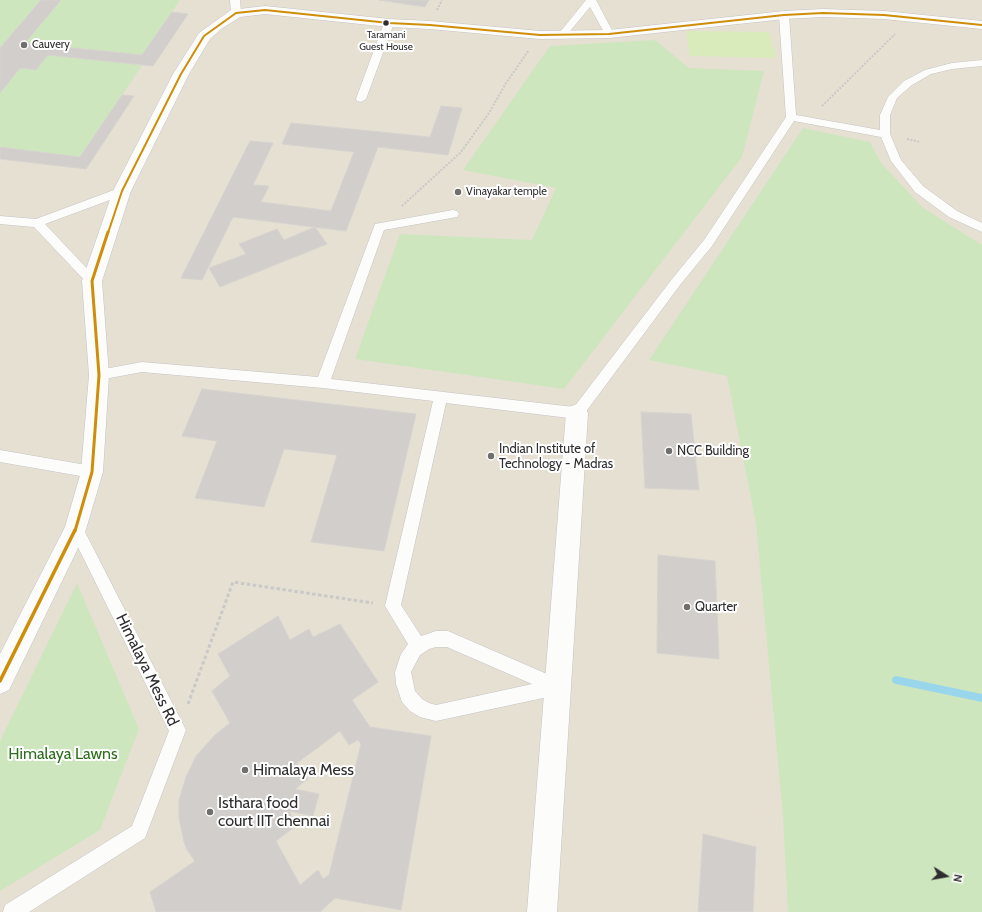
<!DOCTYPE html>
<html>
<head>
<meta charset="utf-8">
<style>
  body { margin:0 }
  #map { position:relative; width:982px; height:912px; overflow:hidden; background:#ece8e4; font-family:Cabin,sans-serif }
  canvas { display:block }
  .north { position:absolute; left:926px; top:856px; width:40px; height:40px; -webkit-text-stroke:3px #fff; paint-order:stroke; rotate:101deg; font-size:11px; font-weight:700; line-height:16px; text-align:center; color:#2e2e2e }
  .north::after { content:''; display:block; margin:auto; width:14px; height:18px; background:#2e2e2e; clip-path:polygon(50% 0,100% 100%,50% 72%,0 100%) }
</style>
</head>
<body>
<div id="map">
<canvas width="982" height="912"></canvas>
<div class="north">N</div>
</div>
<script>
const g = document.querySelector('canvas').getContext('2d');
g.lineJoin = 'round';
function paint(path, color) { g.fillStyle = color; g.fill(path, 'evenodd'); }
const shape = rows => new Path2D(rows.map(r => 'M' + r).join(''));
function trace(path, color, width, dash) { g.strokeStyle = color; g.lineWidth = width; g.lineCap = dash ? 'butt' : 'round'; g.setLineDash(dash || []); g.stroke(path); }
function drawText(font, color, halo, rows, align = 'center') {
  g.font = font + ' Cabin,sans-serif'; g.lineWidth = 4; g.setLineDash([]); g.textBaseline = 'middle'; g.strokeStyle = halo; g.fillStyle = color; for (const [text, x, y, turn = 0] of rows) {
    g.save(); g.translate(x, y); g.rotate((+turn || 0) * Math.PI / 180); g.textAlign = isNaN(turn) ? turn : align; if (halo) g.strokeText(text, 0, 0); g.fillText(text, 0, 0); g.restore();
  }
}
paint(shape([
  [0,0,982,0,982,912,0,912]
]), '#e6e0d3');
paint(shape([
  [0,0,41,0,0,48],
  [61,0,180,0,142,55,25,43],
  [655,40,689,68,764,71,742,157,564,389,355,359,400,234,532,240,556,188,463,170,550,46],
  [48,55,143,64,80,157,0,147,0,93,20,68],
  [803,128,870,142,882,164,922,207,982,245,982,912,788,912,783,817,756,524,727,376,649,360],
  [77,583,139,729,100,830,0,891,0,741]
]), '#cee6be');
paint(shape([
  [686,31,769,32,776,58,690,56]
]), '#d9eabb');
paint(shape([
  [896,676,982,694,982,702,896,684,893,683,892,680,893,677,896,676]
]), '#99d6ec');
const building = shape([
  [41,0,61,0,25,43,142,55,172,12,188,14,153,66,48,55,36,70,20,68,0,93,0,48,41,0],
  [379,0,429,0,425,7,379,0],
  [122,95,134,96,86,169,0,159,0,147,80,157,122,95],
  [441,106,462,108,448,155,378,147,346,231,233,217,202,280,181,278,250,141,273,143,253,185,269,186,261,202,331,211,354,152,282,144,291,123,430,137,441,106],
  [315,227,327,244,220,287,209,268,246,254,239,244,277,229,284,240,315,227],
  [202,389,416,414,384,551,311,542,337,455,284,449,264,507,195,498,217,441,182,436,202,389],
  [641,412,691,414,699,490,645,488,641,412],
  [658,555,715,561,719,659,657,653,658,555],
  [278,616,290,640,309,629,313,637,340,624,378,682,352,700,370,727,431,736,401,910,335,898,320,912,156,912,150,892,195,861,187,850,184,842,179,818,179,800,186,777,196,756,214,736,230,723,212,691,230,676,218,654,278,616],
  [340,731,349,745,358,740,361,744,329,875,323,879,318,870,300,885,276,841,297,825,289,811,313,816,319,794,295,789,308,779,297,763,340,731],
  [703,834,756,847,753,912,698,912,703,834]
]);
paint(building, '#d1cecb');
trace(building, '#d7d4d0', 1);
const service = shape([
  [230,0,240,0,241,13,239,15,236,16,231,13,230,0],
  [586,0,596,0,614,34,612,36,606,36,590,7,566,36,560,36,558,34,560,32,586,0],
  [784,12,789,15,796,115,880,130,880,115,888,97,904,81,925,70,952,63,982,60,982,66,952,69,931,74,912,85,897,98,890,115,890,134,901,160,923,186,957,211,982,223,982,232,949,217,915,192,891,161,881,137,794,121,712,246,680,285,582,417,577,419,446,403,401,605,421,636,436,631,448,631,563,681,565,687,563,693,557,695,436,721,420,717,410,711,402,702,396,684,395,672,401,654,408,644,385,606,433,401,323,388,142,372,99,380,94,379,92,375,94,371,99,370,142,362,318,377,375,224,453,210,457,211,459,214,457,217,384,230,331,379,574,407,672,279,704,240,786,117,779,15,784,12],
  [436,647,447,647,532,684,436,705,429,703,422,699,415,691,411,672,420,655,429,649,436,647],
  [389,20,394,23,366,99,361,102,357,101,356,99,384,23,389,20],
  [122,187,126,188,128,191,126,194,45,224,96,278,98,281,96,284,92,285,88,284,34,227,0,224,0,216,36,219,122,187],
  [0,450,92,466,97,468,99,472,97,476,92,478,0,462,0,450],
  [76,522,81,524,186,730,145,838,29,912,3,912,5,905,132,826,169,731,69,529,71,524,76,522]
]);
const minor = shape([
  [265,6,389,19,430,21,540,31,609,30,784,11,823,9,884,11,982,21,982,29,884,19,823,17,784,19,609,38,540,39,430,29,389,27,265,14,240,17,221,29,210,39,189,74,131,191,102,281,109,375,103,472,84,536,9,690,0,694,0,654,65,527,81,472,89,375,82,281,113,191,173,74,199,33,231,10,265,6],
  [577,404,585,407,588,413,557,912,527,912,566,413,569,407,577,404]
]);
trace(service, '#c5c4c5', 1);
trace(minor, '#c5c4c5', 1);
trace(shape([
  [437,10,442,0],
  [822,106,895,34],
  [907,139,920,142],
  [402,206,461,152,489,113,506,83,529,50]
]), '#c9c9c8', 2, [2, 1.5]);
trace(shape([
  [188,704,233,582,373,603]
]), '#c9c9c8', 3, [3.5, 2.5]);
paint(service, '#fcfcfb');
paint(minor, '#fcfcfb');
trace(shape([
  [108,233,122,191,181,74,204,36,236,13,265,10,389,23,430,25,540,35,609,34,784,15,823,13,884,15,982,25]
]), '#cf8e09', 2);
trace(shape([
  [75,531,92,472,99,375,92,281,108,232]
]), '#cf8e09', 3);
trace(shape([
  [0,681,75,530]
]), '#cf8e09', 3.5);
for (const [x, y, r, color] of [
  [386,23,3.5,"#2e2e2e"],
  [24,45,4,"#706f6e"],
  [458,192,4,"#706f6e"],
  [669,451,4,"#706f6e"],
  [491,456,4,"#706f6e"],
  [687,607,4,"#706f6e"],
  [245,770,4,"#706f6e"],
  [210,812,4,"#706f6e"]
]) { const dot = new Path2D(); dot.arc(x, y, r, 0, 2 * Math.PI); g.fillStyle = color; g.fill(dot); trace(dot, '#fff', 1.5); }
drawText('10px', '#2e2e2e', '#fff', [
  ["Taramani",386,35],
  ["Guest House",386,47]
]);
drawText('11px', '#2e2e2e', '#fff', [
  ["Cauvery",32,45],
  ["Vinayakar temple",466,192]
], 'left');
drawText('13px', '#2e2e2e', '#fff', [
  ["Indian Institute of",499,449],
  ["Technology - Madras",499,464],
  ["NCC Building",677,451],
  ["Quarter",695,607]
], 'left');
drawText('16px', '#2e2e2e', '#fff', [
  ["Himalaya Mess Rd",147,670,64]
]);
drawText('16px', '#2c6e1b', '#fff', [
  ["Himalaya Lawns",63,754]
]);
drawText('16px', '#2e2e2e', '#fff', [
  ["Himalaya Mess",253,770],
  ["Isthara food",218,803],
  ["court IIT chennai",218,821]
], 'left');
</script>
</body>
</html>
